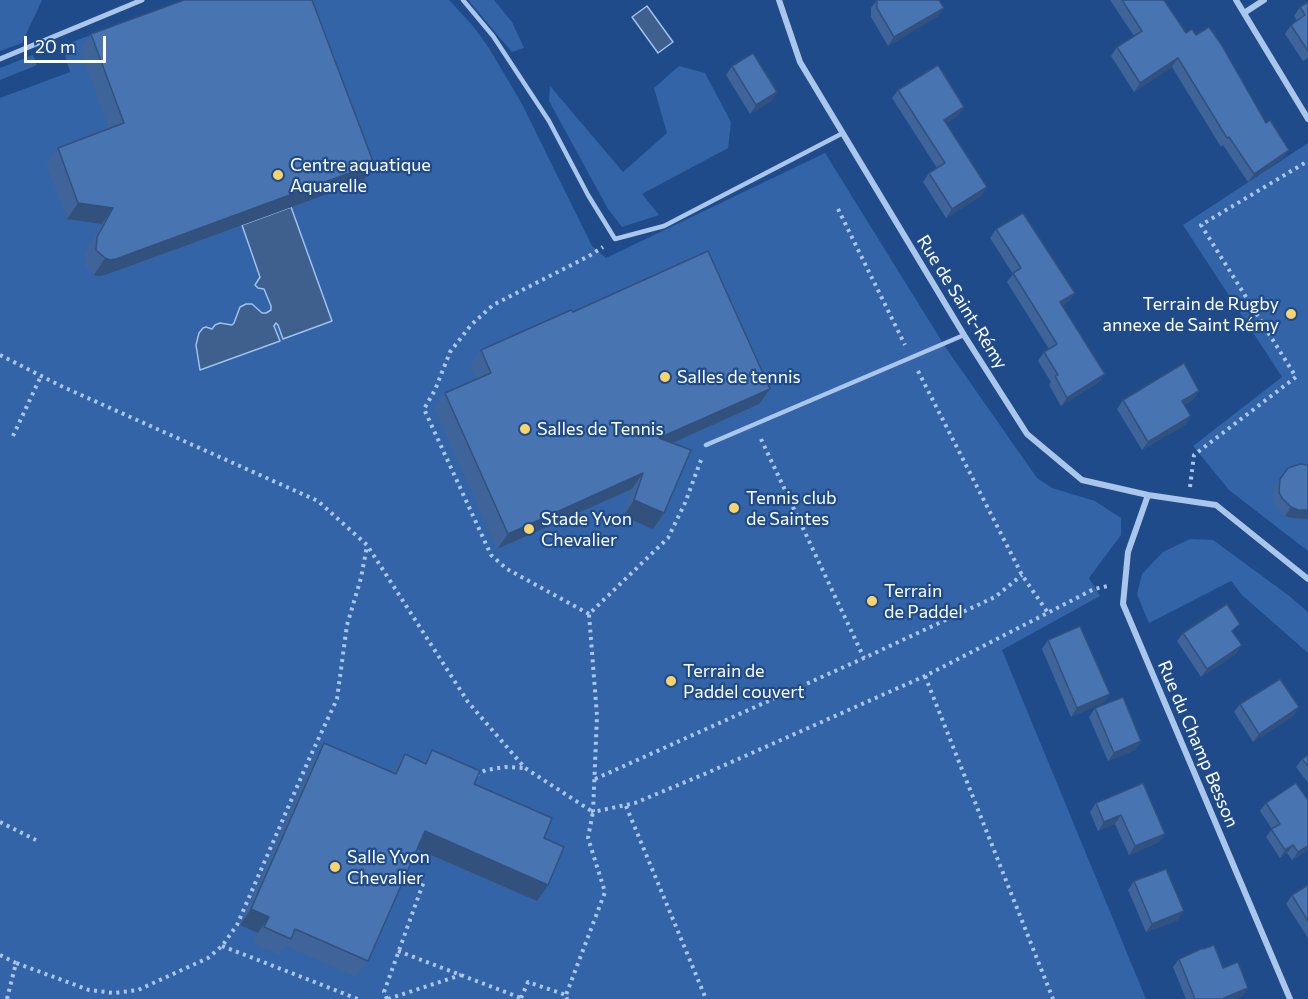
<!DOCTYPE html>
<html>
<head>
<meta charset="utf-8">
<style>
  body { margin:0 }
  #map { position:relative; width:1308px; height:999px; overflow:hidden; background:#1f4b8a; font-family:Commissioner,sans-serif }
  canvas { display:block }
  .scale { position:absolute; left:24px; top:36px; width:82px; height:27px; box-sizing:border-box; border:3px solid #fff; border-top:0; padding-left:8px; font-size:18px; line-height:21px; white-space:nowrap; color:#fff; -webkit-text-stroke:4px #1f4b8a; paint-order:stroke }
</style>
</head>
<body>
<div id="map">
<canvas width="1308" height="999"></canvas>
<div class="scale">20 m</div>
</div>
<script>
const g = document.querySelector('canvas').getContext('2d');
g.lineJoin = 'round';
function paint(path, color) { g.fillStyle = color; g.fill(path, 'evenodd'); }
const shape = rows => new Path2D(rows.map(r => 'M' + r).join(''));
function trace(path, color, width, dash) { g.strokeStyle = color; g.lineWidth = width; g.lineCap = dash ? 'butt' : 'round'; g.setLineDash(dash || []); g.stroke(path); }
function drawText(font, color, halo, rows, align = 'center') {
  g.font = font + ' Commissioner,sans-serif'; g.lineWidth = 4.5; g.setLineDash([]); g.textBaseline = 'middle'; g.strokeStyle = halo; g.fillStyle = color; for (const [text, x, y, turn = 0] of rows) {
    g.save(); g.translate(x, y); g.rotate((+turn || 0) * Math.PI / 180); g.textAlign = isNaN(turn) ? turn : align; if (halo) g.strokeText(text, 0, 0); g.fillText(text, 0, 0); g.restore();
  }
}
paint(shape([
  [0,0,42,0,22,43,0,51],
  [197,0,449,0,473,26,489,48,522,104,592,246,606,258,825,153,946,348,1037,478,1052,488,1095,501,1121,518,1121,535,1089,578,1100,596,1002,650,1146,999,0,999,0,98,70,72,65,55,59,47,176,3,181,13],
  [468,0,494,0,512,22,524,48,512,52],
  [33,55,37,65,0,80,0,68],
  [679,66,705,73,731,122,728,148,642,194,659,215,622,227,608,209,549,101,550,86,623,172,667,133,654,88],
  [1308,143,1308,551,1229,490,1193,446,1282,377,1183,225],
  [1190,539,1213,540,1288,595,1308,612,1308,653,1242,595,1231,581,1149,623,1137,594,1142,574,1163,552]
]), '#3364a7');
const water = shape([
  [647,6,673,42,658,53,632,17,647,6],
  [291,207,332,321,283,339,278,325,276,323,274,326,280,341,200,370,196,345,199,333,203,328,206,327,212,329,215,325,220,323,232,325,234,323,240,307,246,304,252,304,262,313,266,313,271,310,271,306,264,289,258,288,255,285,260,277,242,225,291,207]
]);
paint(water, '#3f5f8d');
trace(water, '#9ec1ed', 1.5);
trace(shape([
  [838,209,905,345],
  [0,355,61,386,318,501,367,545,468,702,525,768,593,812,588,838,605,892,566,995],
  [918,371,1022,575,1048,613],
  [13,436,41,376],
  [761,439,864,658],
  [701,460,685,503,668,538,589,614,597,716,593,812,635,803,707,773,925,676,1094,589,1108,586],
  [1190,487,1194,455,1296,377,1201,225,1308,161],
  [589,614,507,569,491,555,424,409,435,390,450,352,471,325,493,305,589,256,603,247],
  [925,676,1053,999],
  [476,775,486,770,505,767,525,768],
  [595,779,864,658,995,597,1022,575],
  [626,806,706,999],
  [0,822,36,840],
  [222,946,358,999],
  [398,951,521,998],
  [0,955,16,963],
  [521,998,528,982,566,995,567,999],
  [7,999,16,963,89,990,114,993,138,990,208,958,222,946,237,925,310,757,337,699,347,625,361,578,367,546],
  [387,999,384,992,424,881],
  [388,999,461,975]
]), '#abc6eb', 4, [3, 4.5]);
trace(shape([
  [463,0,493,36,549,121,588,195,615,239,664,226,843,133],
  [706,445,964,335]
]), '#abc6eb', 4.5);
trace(shape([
  [0,59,142,0]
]), '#abc6eb', 5);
trace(shape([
  [779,0,800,62,964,335,1027,434,1082,480,1148,495,1216,505,1308,579],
  [1236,0,1308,119],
  [1244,13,1264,0],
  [1148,495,1128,552,1123,604,1290,999]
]), '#abc6eb', 6);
paint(shape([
  [877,0,938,16,888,46,871,17,871,8],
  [1110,0,1164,0,1186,33,1283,158,1248,182,1223,145,1221,147,1172,67,1134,92,1111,56,1117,47,1134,36],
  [1308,2,1308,58,1303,61,1285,34,1291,25,1297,21,1294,16,1300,7],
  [91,34,363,181,105,275,99,276,94,275,85,266,85,253,102,224,67,219,46,164,58,148,109,129,80,50],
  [732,66,777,92,771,101,750,114,726,75],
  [898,90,964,107,958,116,946,123,987,187,981,196,946,218,923,182,929,173,937,168,892,98],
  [996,229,1075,293,1069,301,1062,306,1099,382,1061,406,1049,385,1051,382,1038,361,1044,352,1049,349,1007,282,1013,274,990,238],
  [573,312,770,389,759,404,672,443,664,513,653,529,623,516,632,489,497,549,434,408,445,393,476,379,470,365,481,350],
  [1199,391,1193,399,1184,405,1191,416,1185,425,1142,450,1117,409,1123,400],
  [1308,465,1292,518,1285,516,1276,507,1273,501,1274,488,1288,468],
  [1183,633,1234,633,1236,654,1201,677,1177,641],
  [1048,640,1110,694,1104,702,1071,717,1042,649],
  [1240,704,1293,716,1253,742,1234,712],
  [1095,708,1141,741,1135,750,1108,761,1089,717],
  [324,743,392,772,405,754,423,762,432,750,544,838,537,901,417,849,368,961,356,977,286,946,279,955,253,943,258,933,240,925,313,759],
  [1308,755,1308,783,1296,767,1302,759],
  [1308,800,1308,850,1292,860,1287,853,1280,858,1266,837,1272,829,1260,811,1266,803],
  [1096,803,1165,834,1159,842,1129,855,1115,824,1098,831,1090,812],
  [1134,881,1178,920,1146,932,1128,890],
  [1308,885,1308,938,1286,904,1292,895],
  [1179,959,1223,968,1248,988,1242,996,1236,999,1186,999,1173,967]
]), '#3e6499');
paint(shape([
  [944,8,938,16,888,46,894,37],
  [1178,58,1172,67,1134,92,1140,83],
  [777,92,771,101,750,114,756,105],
  [964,107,958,116,938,128,944,120],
  [1289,150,1283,158,1248,182,1254,174],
  [374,164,363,181,105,275,99,276,94,275,105,258],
  [987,187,981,196,946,218,952,209],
  [78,203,113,208,102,224,67,219],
  [1075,293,1069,301,1054,311,1060,302],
  [1105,374,1099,382,1061,406,1067,398],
  [770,389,759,404,648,454,659,438],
  [1199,391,1193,399,1175,410,1182,401],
  [1191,416,1185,425,1142,450,1148,442],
  [643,473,632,489,497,549,508,534],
  [634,500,664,513,653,529,623,516],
  [1291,507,1308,510,1308,519,1292,518,1285,516],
  [1242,645,1236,654,1201,677,1207,669],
  [1110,694,1104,702,1071,717,1077,708],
  [1299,707,1293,716,1253,742,1259,734],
  [1141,741,1135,750,1108,761,1114,753],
  [1121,815,1115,824,1098,831,1104,822],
  [425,831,548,885,537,901,413,847],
  [1165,834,1159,842,1129,855,1135,846],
  [1293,845,1287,853,1280,858,1285,850],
  [1308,846,1308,850,1292,860,1298,852],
  [251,909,269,917,258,933,240,925],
  [1184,911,1178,920,1146,932,1152,924],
  [1248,988,1242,996,1236,999,1223,999]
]), '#32517d');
const building = shape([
  [184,0,312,0,374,164,116,259,110,260,105,258,96,250,97,237,113,208,78,203,58,148,124,123,91,34,184,0],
  [877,0,939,0,944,8,894,37,877,8,877,0],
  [1122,0,1164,0,1186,33,1192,29,1196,35,1209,27,1221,44,1266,123,1270,120,1289,150,1254,174,1229,137,1227,138,1178,58,1140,83,1117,47,1142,31,1122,0],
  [1308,2,1308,51,1291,25,1305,15,1300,7,1308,2],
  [753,53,777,92,756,105,732,66,753,53],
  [938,65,964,107,944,120,987,187,952,209,929,173,945,163,898,90,938,65],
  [1023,213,1075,293,1060,302,1105,374,1067,398,1055,376,1058,375,1044,352,1057,344,1013,273,1021,268,996,229,1023,213],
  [708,251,770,389,659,438,691,450,664,513,634,500,643,473,508,534,445,393,491,373,481,350,571,310,573,312,708,251],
  [1184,363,1199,391,1182,401,1191,416,1148,442,1123,400,1184,363],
  [1300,464,1308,465,1308,510,1298,510,1291,507,1282,498,1279,492,1280,479,1288,468,1300,464],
  [1227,604,1240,624,1232,631,1242,645,1207,669,1183,633,1227,604],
  [1080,626,1110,694,1077,708,1048,640,1080,626],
  [1280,679,1299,707,1259,734,1240,704,1280,679],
  [1123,697,1141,741,1114,753,1095,708,1123,697],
  [324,743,396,774,405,754,426,764,432,750,480,771,474,784,552,818,544,838,564,847,548,885,425,831,368,961,295,929,291,939,264,927,269,917,251,909,324,743],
  [1308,755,1308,766,1302,759,1308,755],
  [1143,783,1165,834,1135,846,1121,815,1104,822,1096,803,1143,783],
  [1296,783,1308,800,1308,846,1298,852,1293,845,1285,850,1271,829,1280,824,1266,803,1296,783],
  [1166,869,1184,911,1152,924,1134,881,1166,869],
  [1308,885,1308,921,1292,895,1308,885],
  [1214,945,1223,968,1238,962,1248,988,1224,998,1224,999,1195,999,1179,959,1203,948,1203,949,1214,945]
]);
paint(building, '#4874b2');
trace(building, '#32517d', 1.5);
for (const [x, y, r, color] of [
  [278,175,6,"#f9d46b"],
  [1291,314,6,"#f9d46b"],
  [665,377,6,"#f9d46b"],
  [525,429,6,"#f9d46b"],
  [734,508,6,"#f9d46b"],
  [529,529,6,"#f9d46b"],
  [872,601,6,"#f9d46b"],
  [671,681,6,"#f9d46b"],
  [335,867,6,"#f9d46b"]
]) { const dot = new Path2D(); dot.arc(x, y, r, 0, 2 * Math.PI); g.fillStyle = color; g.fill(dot); trace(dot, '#1f4b8a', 2); }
drawText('18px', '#fff', '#1f4b8a', [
  ["Centre aquatique",290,165],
  ["Aquarelle",290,186],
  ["Terrain de Rugby",1279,304,"right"],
  ["annexe de Saint Rémy",1279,325,"right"],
  ["Salles de tennis",677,377],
  ["Salles de Tennis",537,429],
  ["Tennis club",746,498],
  ["de Saintes",746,519],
  ["Stade Yvon",541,519],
  ["Chevalier",541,540],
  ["Terrain",884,591],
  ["de Paddel",884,612],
  ["Terrain de",683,671],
  ["Paddel couvert",683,692],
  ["Salle Yvon",347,857],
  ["Chevalier",347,878]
], 'left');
drawText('18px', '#fff', '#1f4b8a', [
  ["Rue de Saint-Rémy",962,302,58],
  ["Rue du Champ Besson",1198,744,67]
]);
</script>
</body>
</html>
